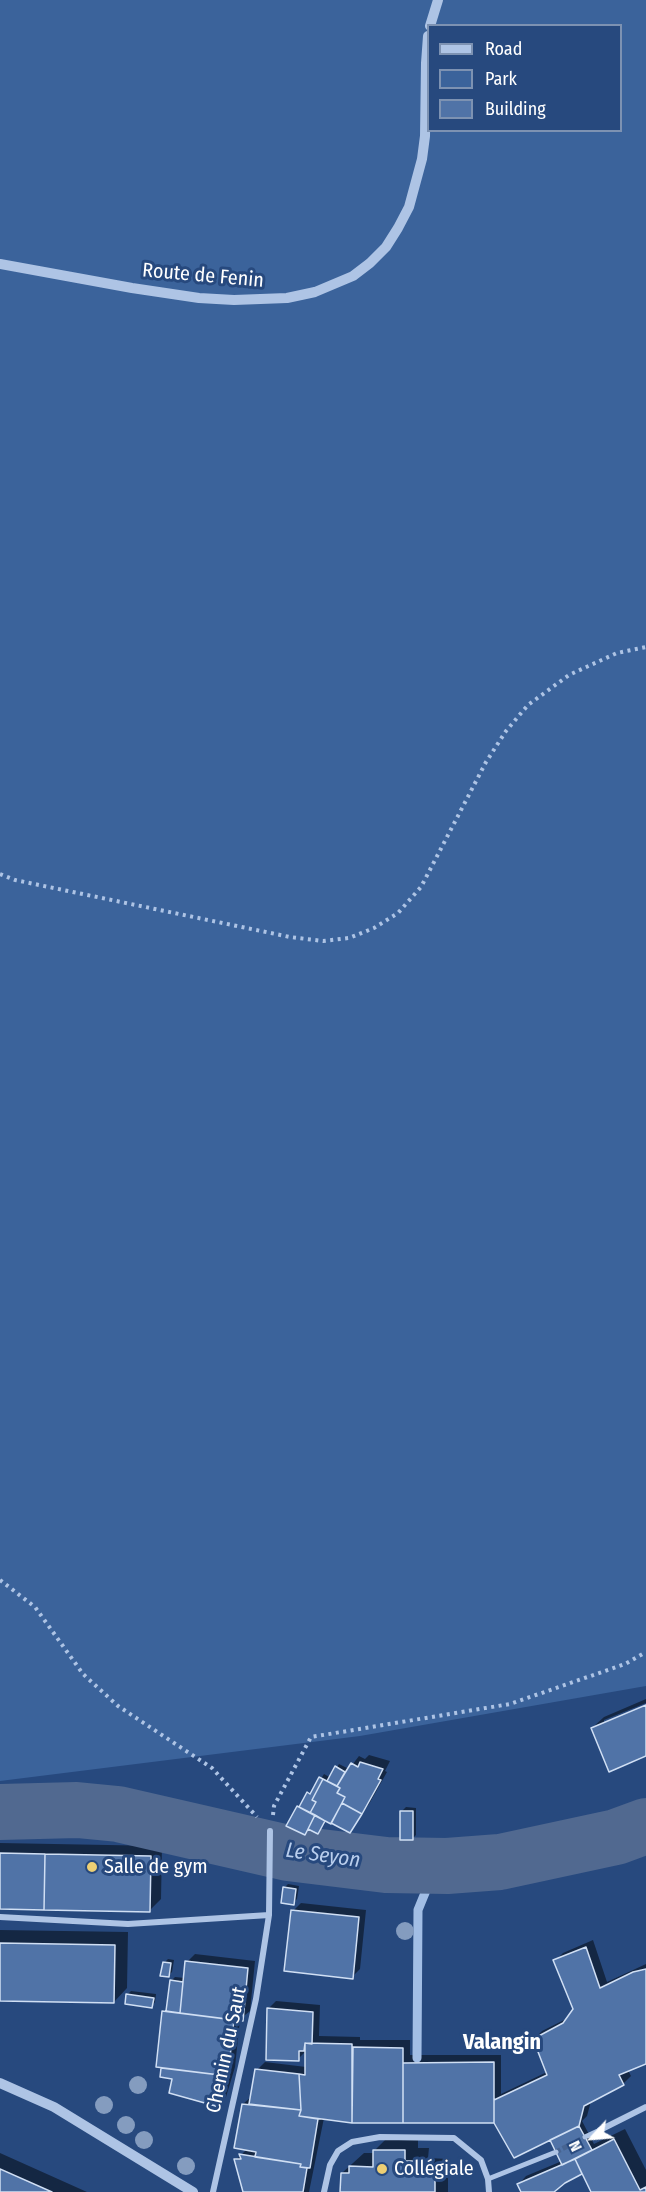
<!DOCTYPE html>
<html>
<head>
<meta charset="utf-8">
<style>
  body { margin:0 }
  #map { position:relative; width:646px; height:2192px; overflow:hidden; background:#27497e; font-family:"Fira Sans Condensed",sans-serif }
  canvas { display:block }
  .legend { position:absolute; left:427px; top:24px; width:195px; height:108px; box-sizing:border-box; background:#27497e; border:2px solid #7d92b2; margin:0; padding:8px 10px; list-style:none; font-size:18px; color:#fff }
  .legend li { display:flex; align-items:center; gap:12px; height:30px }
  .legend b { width:30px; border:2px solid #7d92b2 }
  .north { position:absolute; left:562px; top:2108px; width:60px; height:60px; -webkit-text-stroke:4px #27497e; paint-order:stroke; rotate:244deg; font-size:16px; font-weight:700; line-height:24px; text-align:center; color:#fff }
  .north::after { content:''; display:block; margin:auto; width:21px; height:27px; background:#fff; clip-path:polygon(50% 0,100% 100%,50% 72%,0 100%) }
</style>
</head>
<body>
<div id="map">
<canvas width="646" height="2192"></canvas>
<ul class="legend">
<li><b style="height:8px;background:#aec4e5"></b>Road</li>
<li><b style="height:16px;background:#3b639b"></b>Park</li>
<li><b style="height:16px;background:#5073a7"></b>Building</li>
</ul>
<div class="north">N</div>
</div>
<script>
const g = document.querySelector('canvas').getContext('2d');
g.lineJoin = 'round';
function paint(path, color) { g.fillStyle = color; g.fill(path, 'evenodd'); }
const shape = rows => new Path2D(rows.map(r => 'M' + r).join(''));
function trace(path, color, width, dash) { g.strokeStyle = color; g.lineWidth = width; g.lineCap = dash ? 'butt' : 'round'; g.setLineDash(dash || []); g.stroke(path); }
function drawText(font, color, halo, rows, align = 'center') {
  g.font = font + ' "Fira Sans Condensed",sans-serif'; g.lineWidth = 6; g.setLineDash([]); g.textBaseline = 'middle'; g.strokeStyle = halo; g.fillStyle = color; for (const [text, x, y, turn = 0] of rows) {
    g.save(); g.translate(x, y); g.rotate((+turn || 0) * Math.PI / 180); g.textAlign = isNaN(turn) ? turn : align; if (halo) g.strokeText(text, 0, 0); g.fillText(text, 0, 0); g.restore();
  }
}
paint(shape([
  [0,0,646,0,646,1686,360,1736,0,1781],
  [428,26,620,26,620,130,428,130]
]), '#3b639b');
paint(shape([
  [646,1699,646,1703,604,1720,604,1724,646,1706,646,1754,592,1728,604,1717],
  [369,1755,390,1761,385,1771,387,1772,369,1804,350,1831,326,1820,318,1832,309,1828,304,1834,288,1826,298,1807,309,1793,313,1791,324,1774,331,1778,339,1764,349,1769,359,1756,365,1759],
  [406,1807,416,1808,416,1835,412,1839,402,1811],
  [0,1843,162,1846,161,1899,150,1910,0,1907],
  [288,1884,299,1886,297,1899,293,1903,284,1888],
  [301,1903,366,1910,360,1969,352,1977,293,1911],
  [0,1930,128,1932,127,1988,114,2002,0,2000],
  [593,1940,607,1982,646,1964,646,2062,628,2070,631,2076,623,2084,591,2101,587,2116,582,2121,594,2144,625,2129,646,2170,646,2192,592,2192,583,2172,564,2181,552,2192,522,2192,519,2184,526,2176,562,2161,557,2136,495,2122,352,2121,324,2118,309,2192,245,2192,236,2160,247,2149,243,2104,251,2097,257,2070,265,2062,306,2067,306,2051,298,2059,268,2009,276,2001,320,2005,319,2036,360,2037,360,2040,410,2040,410,2055,501,2055,501,2094,547,2072,534,2039,542,2031,568,2018,574,2009,555,1961,563,1953],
  [195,1954,255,1961,250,2011,240,2019,235,2067,226,2097,218,2105,173,2078,161,2076,164,2012,168,2008,171,1981,175,1977,185,1978,187,1962],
  [168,1959,174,1960,172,1972,168,1976,164,1963],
  [131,1991,156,1994,155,2002,152,2006,127,1995],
  [388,2137,418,2137,418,2148,429,2148,428,2158,448,2159,448,2192,342,2192,342,2173,364,2153,374,2153,374,2151],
  [0,2153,87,2192,0,2192]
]), '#0007');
trace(shape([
  [417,2058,418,1910,436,1866]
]), '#a2bee5', 9);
trace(shape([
  [0,1812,77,1810,118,1814,288,1853,386,1865,447,1866,500,1862,616,1837,646,1826]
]), '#516990', 56);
const building = shape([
  [646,1705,646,1756,609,1772,591,1728,646,1705],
  [360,1762,383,1769,378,1779,381,1780,362,1814,342,1803,345,1797,337,1793,340,1788,337,1786,351,1763,358,1767,360,1762],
  [335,1766,345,1772,337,1786,327,1781,335,1766],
  [319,1777,323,1779,312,1800,316,1802,310,1813,299,1807,307,1792,310,1794,319,1777],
  [323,1779,340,1788,337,1793,345,1797,331,1824,310,1813,316,1802,312,1800,323,1779],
  [342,1803,362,1814,350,1833,331,1823,342,1803],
  [297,1806,315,1815,305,1835,286,1826,297,1806],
  [400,1811,413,1811,413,1840,400,1840,400,1811],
  [315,1815,325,1821,318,1834,308,1829,315,1815],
  [0,1853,45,1854,44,1910,0,1909,0,1853],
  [45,1854,151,1856,150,1912,44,1910,45,1854],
  [283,1887,296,1889,294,1905,281,1903,283,1887],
  [291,1910,359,1917,353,1979,284,1971,291,1910],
  [0,1943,115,1945,114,2003,0,2001,0,1943],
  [586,1947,600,1988,633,1972,646,1969,646,2064,619,2075,624,2085,584,2106,579,2126,514,2158,494,2123,494,2100,547,2075,533,2039,563,2023,573,2009,553,1960,586,1947],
  [185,1961,248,1968,243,2021,180,2013,185,1961],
  [163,1962,171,1963,169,1977,160,1976,163,1962],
  [170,1980,183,1982,180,2013,166,2011,170,1980],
  [126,1994,154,1998,152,2008,125,2004,126,1994],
  [267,2008,313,2012,312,2044,305,2043,304,2051,299,2051,299,2061,266,2060,267,2008],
  [162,2011,234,2020,228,2076,156,2067,162,2011],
  [305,2043,352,2044,352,2123,299,2116,301,2110,299,2074,305,2075,305,2043],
  [353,2047,403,2048,403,2123,352,2123,353,2047],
  [494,2062,494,2123,403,2123,403,2063,494,2062],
  [161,2068,228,2076,219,2107,169,2093,172,2079,160,2077,161,2068],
  [255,2069,299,2074,301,2110,249,2104,255,2069],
  [242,2104,301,2110,299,2116,318,2119,310,2168,300,2167,301,2164,255,2157,256,2152,234,2148,242,2104],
  [579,2126,592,2150,562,2165,550,2140,579,2126],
  [614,2139,640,2190,646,2187,646,2192,591,2192,575,2159,614,2139],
  [373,2150,405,2150,405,2161,415,2161,415,2171,435,2172,435,2192,340,2192,341,2173,349,2173,349,2166,373,2167,373,2150],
  [239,2154,301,2164,300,2167,307,2168,303,2192,243,2192,234,2159,241,2159,239,2154],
  [575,2159,582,2174,565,2183,554,2192,521,2192,517,2184,575,2159],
  [0,2169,52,2192,0,2192,0,2169]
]);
paint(building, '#5073a7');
trace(building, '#d0dff4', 1.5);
trace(shape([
  [556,2152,585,2137]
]), '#476491', 5, [5, 2.5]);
trace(shape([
  [0,874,15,880,290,937,323,941,349,938,374,928,398,913,421,887,486,762,506,731,528,705,569,675,617,653,646,647],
  [0,1580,35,1607,83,1674,118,1706,212,1768,257,1817],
  [273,1815,274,1806,311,1737,510,1704,625,1664,646,1652]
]), '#aec4e5', 4, [3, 4.5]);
trace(shape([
  [585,2137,600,2130],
  [488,2179,556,2152]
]), '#aec4e5', 5);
trace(shape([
  [0,1917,128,1924,269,1915],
  [600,2130,646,2107],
  [213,2192,256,1999,269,1915,270,1831],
  [324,2192,330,2165,338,2151,352,2142,380,2137,454,2138,481,2160,488,2179,489,2192]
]), '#aec4e5', 6);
trace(shape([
  [430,26,438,0],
  [0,264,132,288,199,298,234,300,287,298,315,292,353,276,370,263,386,247,398,228,409,207,422,159,425,136,426,63,428,36],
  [0,2083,54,2107,193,2192]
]), '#aec4e5', 10);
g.fillStyle = '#849cbf';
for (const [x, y] of [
  [405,1931],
  [138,2085],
  [104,2105],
  [126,2125],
  [144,2140],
  [186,2166]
]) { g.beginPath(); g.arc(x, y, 9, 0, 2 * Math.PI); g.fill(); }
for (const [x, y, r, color] of [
  [92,1867,6,"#edcf74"],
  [382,2169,6,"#edcf74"]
]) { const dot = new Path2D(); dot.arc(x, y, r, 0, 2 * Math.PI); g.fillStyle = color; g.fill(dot); trace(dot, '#27497e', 2); }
drawText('20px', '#fff', '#27497e', [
  ["Route de Fenin",203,276,5],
  ["Chemin du Saut",227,2050,-78]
]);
drawText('20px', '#fff', '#27497e', [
  ["Salle de gym",104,1867],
  ["Collégiale",394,2169]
], 'left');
drawText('italic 21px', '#b9ceed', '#27497e', [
  ["Le Seyon",323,1856,8]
]);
drawText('bold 22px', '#fff', '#27497e', [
  ["Valangin",502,2043]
]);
</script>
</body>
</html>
